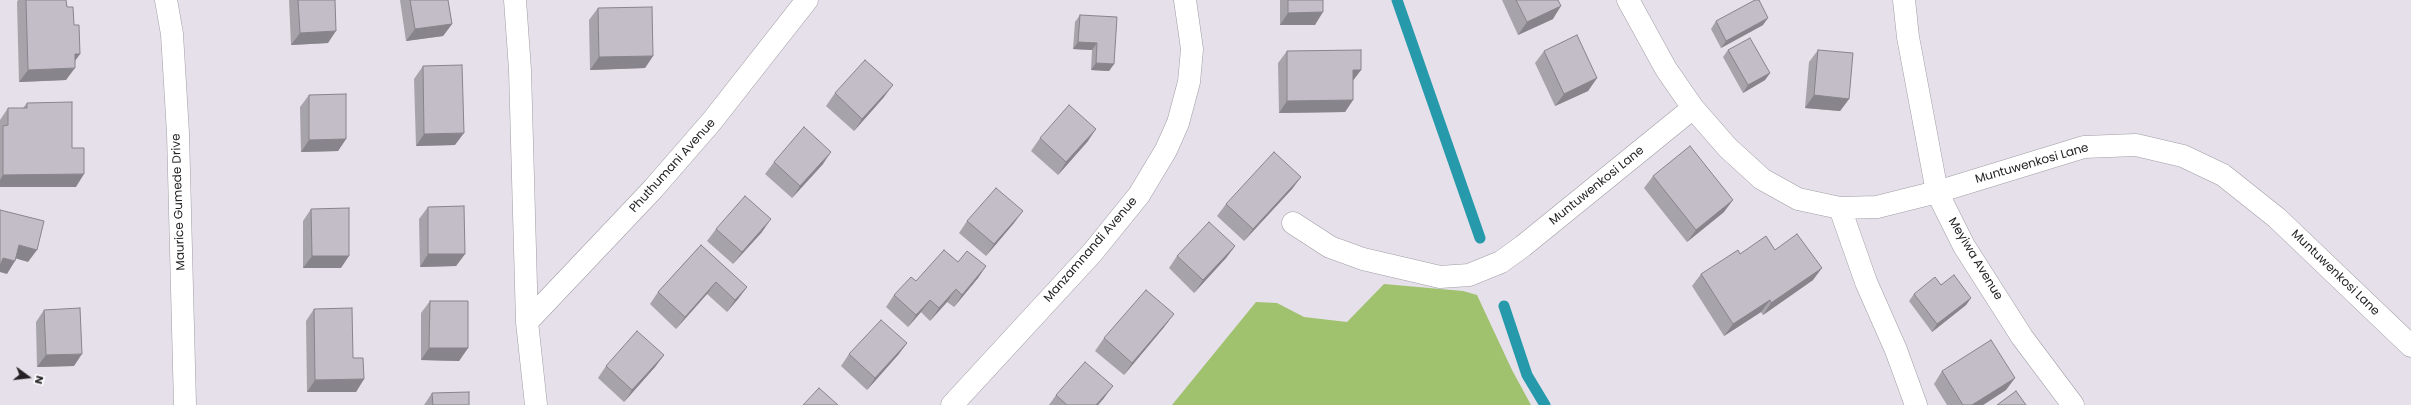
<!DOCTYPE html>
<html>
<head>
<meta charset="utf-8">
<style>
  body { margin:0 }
  #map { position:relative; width:2411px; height:405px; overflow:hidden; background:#e5e0e9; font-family:Poppins,sans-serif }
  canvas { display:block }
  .north { position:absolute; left:8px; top:357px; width:40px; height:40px; -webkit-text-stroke:3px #fff; paint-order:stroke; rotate:105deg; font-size:11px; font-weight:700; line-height:16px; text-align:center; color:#232124 }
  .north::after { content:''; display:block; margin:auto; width:14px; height:18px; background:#232124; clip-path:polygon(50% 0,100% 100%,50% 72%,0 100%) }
</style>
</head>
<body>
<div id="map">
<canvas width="2411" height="405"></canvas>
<div class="north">N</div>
</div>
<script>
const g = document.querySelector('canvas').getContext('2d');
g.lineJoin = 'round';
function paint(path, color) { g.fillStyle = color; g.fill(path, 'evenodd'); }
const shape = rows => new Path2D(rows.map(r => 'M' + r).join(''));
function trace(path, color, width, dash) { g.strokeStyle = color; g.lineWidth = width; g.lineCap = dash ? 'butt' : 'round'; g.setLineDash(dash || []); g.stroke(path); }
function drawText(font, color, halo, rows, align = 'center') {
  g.font = font + ' Poppins,sans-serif'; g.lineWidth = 4; g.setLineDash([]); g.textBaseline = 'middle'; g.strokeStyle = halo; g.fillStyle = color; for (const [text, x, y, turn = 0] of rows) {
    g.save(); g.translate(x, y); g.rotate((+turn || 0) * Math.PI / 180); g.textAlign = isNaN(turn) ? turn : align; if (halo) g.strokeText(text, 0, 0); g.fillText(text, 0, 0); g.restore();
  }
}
paint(shape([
  [1384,284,1463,291,1477,295,1512,370,1531,405,1172,405,1256,302,1277,303,1304,317,1347,322]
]), '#a0c16e');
trace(shape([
  [1397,0,1480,238],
  [1504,306,1527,375,1545,405]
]), '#269aab', 11);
const minor = shape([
  [515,0,520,70,527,322,536,405],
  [1628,0,1666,69,1693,108,1728,148,1762,179,1798,199,1840,208,1877,207,1937,192,2084,147,2136,145,2183,156,2223,175,2277,218,2411,346],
  [1904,0,1908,37,1937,192,1964,246,2022,337,2073,405],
  [1840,208,1866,282,1896,350,1916,405],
  [1293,223,1330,247,1363,259,1440,277,1469,275,1501,262,1523,246,1693,108],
  [527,322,653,189,712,121,807,0],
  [952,405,1092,253,1139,195,1166,150,1178,123,1189,82,1192,49,1185,0]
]);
const tertiary = shape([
  [166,0,172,34,178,133,185,405]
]);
trace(minor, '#a19ca5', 23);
trace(tertiary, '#a19ca5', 23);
trace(minor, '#fff', 22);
trace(tertiary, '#fff', 22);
paint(shape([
  [18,0,66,0,67,7,74,25,80,54,75,61,66,80,19,82,17,2],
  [289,0,335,0,328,43,291,45],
  [400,0,448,0,452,24,443,36,406,41],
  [1280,0,1323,0,1315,25,1280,25],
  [1502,0,1558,0,1553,19,1518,35],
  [598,8,653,56,645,68,590,70,589,20],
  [1080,15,1114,64,1109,71,1091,70,1092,50,1073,49,1075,22],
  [1716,21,1763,25,1721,48,1711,29],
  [1728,50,1770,73,1765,80,1743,93,1723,57],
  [1818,50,1849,99,1840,111,1805,108,1809,62],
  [1287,51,1361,70,1353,80,1353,100,1345,112,1279,113,1278,63],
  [1544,51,1597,78,1588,91,1555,106,1535,63],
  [423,66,455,145,416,146,414,79],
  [835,93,884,97,854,131,826,106],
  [309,95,346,139,338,151,301,152,300,107],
  [27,103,72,148,76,187,0,187,0,120,8,108,23,108],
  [1040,138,1088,141,1058,175,1031,151],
  [774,162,823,164,792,198,765,174],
  [1653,176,1724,212,1687,242,1644,188],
  [1301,177,1292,189,1244,241,1217,216,1226,204],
  [428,207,465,254,456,266,420,267,419,219],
  [311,209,341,268,303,268,303,221],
  [967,221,1014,223,986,256,959,233],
  [716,229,762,232,733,264,707,241],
  [701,245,747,287,738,299,727,312,707,294,676,329,650,304,658,292],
  [1235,246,1226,258,1194,293,1169,268,1177,256],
  [1775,250,1813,280,1763,315,1761,312,1724,336,1692,286,1701,274,1740,254],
  [958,262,986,266,978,278,954,307,947,302,930,321,921,312,908,327,886,307,894,295,916,281],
  [1941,285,1971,298,1966,305,1932,332,1909,301,1914,294],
  [430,301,468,348,459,361,421,360,421,313],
  [314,309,353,358,364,379,356,392,307,392,306,321],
  [44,310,74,366,37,367,36,322],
  [1165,326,1124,375,1095,351,1104,338],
  [907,343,898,355,867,390,841,366,849,354],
  [664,355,655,367,624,402,598,378,606,366],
  [1942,371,2006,390,1983,405,1947,405,1934,384],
  [432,393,469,405,424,405],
  [1056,395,1104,398,1098,405,1049,405]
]), '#a7a3aa');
paint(shape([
  [1561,6,1553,19,1518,35,1527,22],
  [1323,12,1315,25,1280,25,1288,13],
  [1768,18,1763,25,1721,48,1726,41],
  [452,24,443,36,406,41,415,29],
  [336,31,328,43,291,45,300,33],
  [1078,42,1097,43,1092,50,1073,49],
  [75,54,80,54,71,66],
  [653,56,645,68,590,70,599,57],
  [1096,63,1114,64,1109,71,1091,70],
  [75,68,66,80,19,82,28,70],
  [1353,70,1361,70,1352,82],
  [1770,73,1765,80,1743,93,1748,85],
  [1597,78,1588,91,1555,106,1564,94],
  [893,85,884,97,854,131,862,119],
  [1814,95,1849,99,1840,111,1805,108],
  [1353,100,1345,112,1279,113,1287,101],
  [1096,129,1088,141,1058,175,1066,162],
  [464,133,455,145,416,146,424,134],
  [346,139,338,151,301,152,309,140],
  [831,152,823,164,792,198,800,186],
  [84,174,76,187,0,187,0,180,3,175],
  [1301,177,1292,189,1244,241,1253,229],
  [1733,200,1724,212,1687,242,1696,230],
  [1023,211,1014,223,986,256,994,244],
  [771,219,762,232,733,264,742,252],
  [19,245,37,250,28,262,11,257],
  [1235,246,1226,258,1194,293,1203,280],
  [428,254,465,254,456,266,420,267],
  [312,256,349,256,341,268,303,268],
  [3,258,15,261,7,274,0,272,0,261],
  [986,266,978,278,954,307,962,295],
  [1822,268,1813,280,1763,315,1771,303],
  [716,282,707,294,676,329,685,317],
  [747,287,738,299,727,312,735,300],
  [956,289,947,302,930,321,939,308],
  [1971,298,1966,305,1932,332,1937,324],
  [930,300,921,312,908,327,916,315],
  [1770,300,1761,312,1724,336,1733,324],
  [1174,314,1165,326,1124,375,1132,363],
  [907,343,898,355,867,390,875,378],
  [429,348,468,348,459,361,421,360],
  [82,354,74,366,37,367,46,355],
  [664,355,655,367,624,402,632,390],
  [2015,378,2006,390,1983,405,1972,405],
  [364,379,356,392,307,392,315,380],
  [1113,386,1104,398,1098,405,1096,405]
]), '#88848b');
const building = shape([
  [26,0,66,0,67,7,73,7,74,25,79,25,80,54,75,54,75,68,28,70,26,0],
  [298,0,335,0,336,31,300,33,298,0],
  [410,0,448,0,452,24,415,29,410,0],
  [1288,0,1323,0,1323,12,1288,13,1288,0],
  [1516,0,1558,0,1561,6,1527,22,1516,0],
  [1755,0,1759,0,1768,18,1726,41,1716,21,1755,0],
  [652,7,653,56,599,57,598,8,652,7],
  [1080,15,1117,17,1114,64,1096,63,1097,43,1078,42,1080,15],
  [1577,35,1597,78,1564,94,1544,51,1577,35],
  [1750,38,1770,73,1748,85,1728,50,1750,38],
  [1361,50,1361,70,1353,70,1353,100,1287,101,1287,51,1361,50],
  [1818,50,1853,53,1849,99,1814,95,1818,50],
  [865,60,893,85,862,119,835,93,865,60],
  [462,65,464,133,424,134,423,66,462,65],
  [346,94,346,139,309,140,309,95,346,94],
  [72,102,72,148,84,148,84,174,3,175,3,126,8,125,8,108,27,108,27,103,72,102],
  [1069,105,1096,129,1066,162,1040,138,1069,105],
  [804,127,831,152,800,186,774,162,804,127],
  [1690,146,1733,200,1696,230,1653,176,1690,146],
  [1274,152,1301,177,1253,229,1226,204,1274,152],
  [996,188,1023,211,994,244,967,221,996,188],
  [745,196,771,219,742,252,716,229,745,196],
  [464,206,465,254,428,254,428,207,464,206],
  [349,208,349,256,312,256,311,209,349,208],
  [0,210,44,221,37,250,19,245,15,261,3,258,0,266,0,210],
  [1209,222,1235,246,1203,280,1177,256,1209,222],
  [1797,234,1822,268,1771,303,1770,300,1733,324,1701,274,1738,250,1740,254,1766,236,1775,250,1797,234],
  [701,245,747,287,735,300,716,282,685,317,658,292,701,245],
  [944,250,958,262,967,251,986,266,962,295,956,289,939,308,930,300,916,315,894,295,911,277,916,281,944,250],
  [1954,275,1971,298,1937,324,1914,294,1935,277,1941,285,1954,275],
  [1146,290,1174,314,1132,363,1104,338,1146,290],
  [430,301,468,301,468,348,429,348,430,301],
  [80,308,82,354,46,355,44,310,80,308],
  [352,308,353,358,363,358,364,379,315,380,314,309,352,308],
  [881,320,907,343,875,378,849,354,881,320],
  [637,331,664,355,632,390,606,366,637,331],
  [1991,340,2015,378,1972,405,1963,405,1942,371,1991,340],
  [1085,362,1113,386,1096,405,1067,405,1056,395,1085,362],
  [819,388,838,405,803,405,819,388],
  [2016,391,2026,405,1997,405,2016,391],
  [469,392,469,405,433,405,432,393,469,392]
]);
paint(building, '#c2bdc6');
trace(building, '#88848b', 1);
drawText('12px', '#232124', '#fff', [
  ["Muntuwenkosi Lane",2032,164,-16],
  ["Phuthumani Avenue",673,166,-48],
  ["Muntuwenkosi Lane",1597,186,-39],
  ["Maurice Gumede Drive",179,202,-92],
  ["Manzamnandi Avenue",1091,250,-49],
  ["Meyiwa Avenue",1975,259,59],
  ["Muntuwenkosi Lane",2335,273,44]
]);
</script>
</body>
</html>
